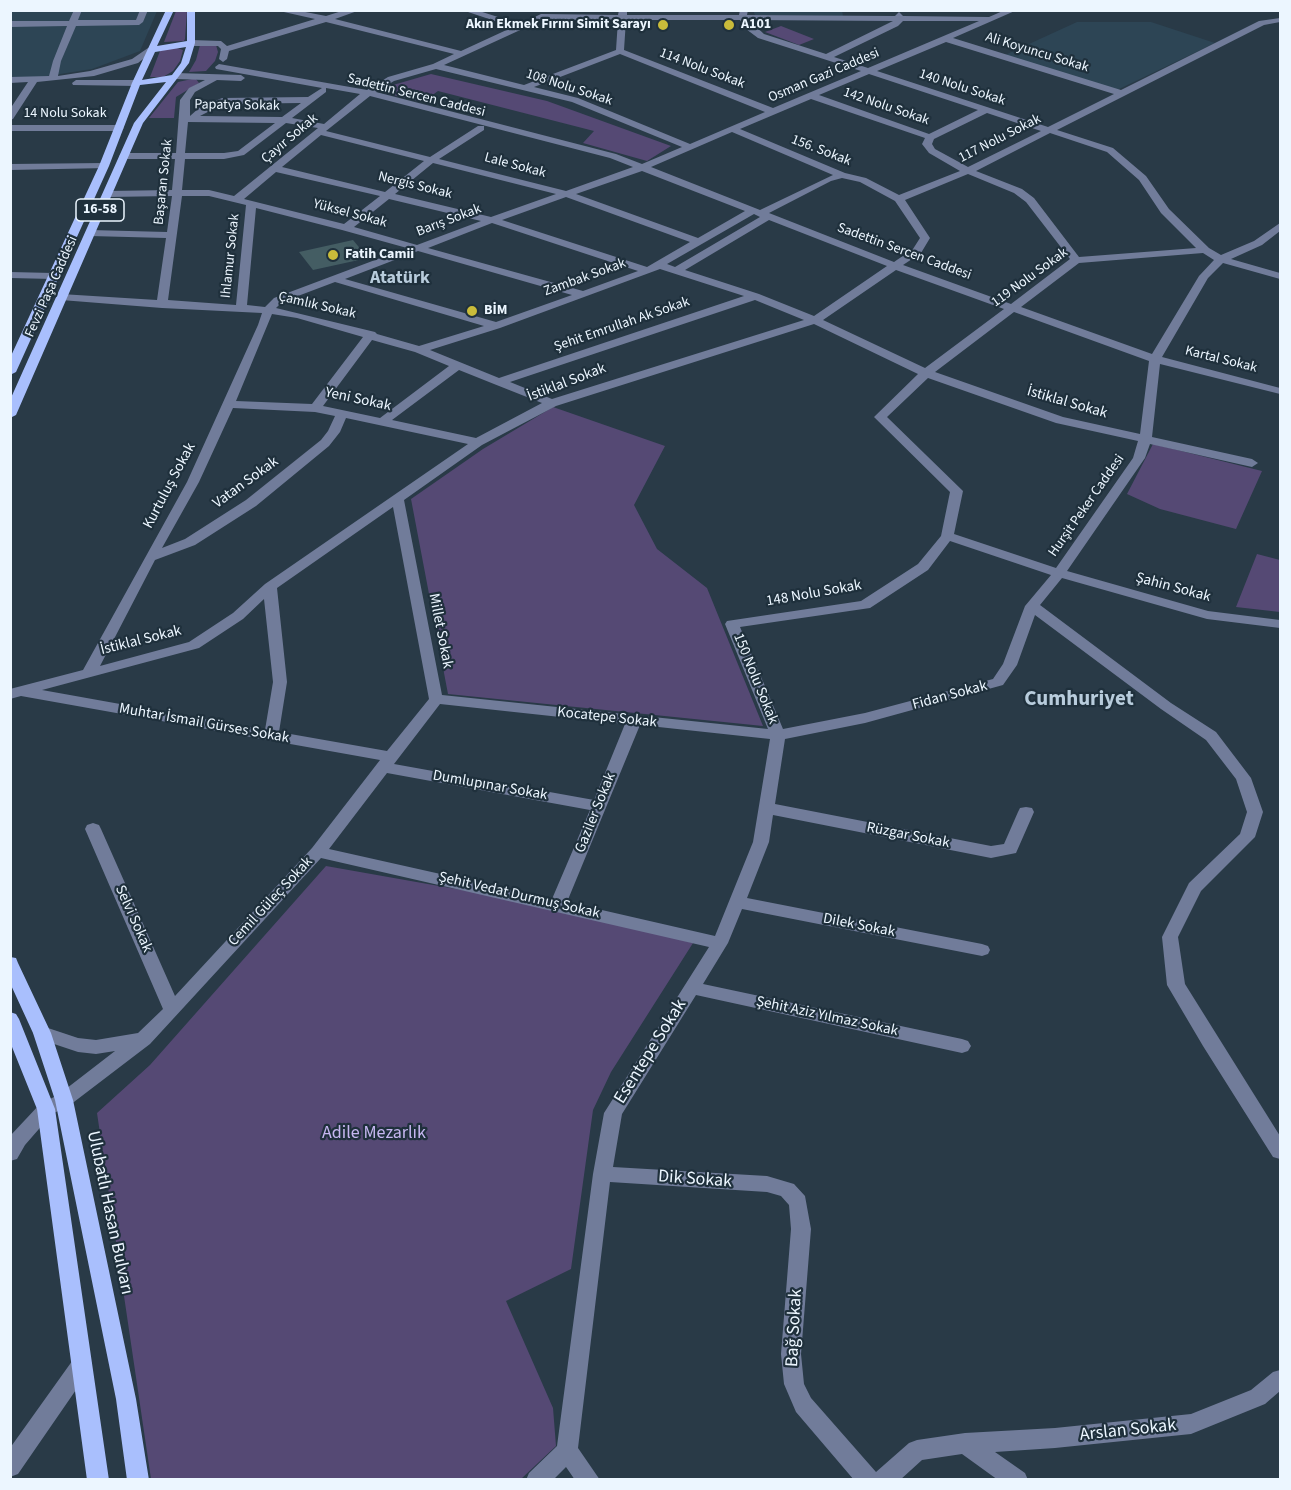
<!DOCTYPE html>
<html>
<head>
<meta charset="utf-8">
<style>
  body { margin:0 }
  #map { position:relative; width:1291px; height:1490px; overflow:hidden; background:#293a47; font-family:"Source Sans 3",sans-serif }
  canvas { display:block }
  .frame { position:absolute; inset:0; border:12px solid #ecf6ff; pointer-events:none }
</style>
</head>
<body>
<div id="map">
<canvas width="1291" height="1490"></canvas>
<div class="frame"></div>
</div>
<script>
const g = document.querySelector('canvas').getContext('2d');
g.lineJoin = 'round';
function paint(path, color) { g.fillStyle = color; g.fill(path, 'evenodd'); }
const shape = rows => new Path2D(rows.map(r => 'M' + r).join(''));
function trace(path, color, width, dash) { g.strokeStyle = color; g.lineWidth = width; g.lineCap = dash ? 'butt' : 'round'; g.setLineDash(dash || []); g.stroke(path); }
function drawText(font, color, halo, rows, align = 'center') {
  g.font = font + ' "Source Sans 3",sans-serif'; g.lineWidth = 4.5; g.setLineDash([]); g.textBaseline = 'middle'; g.strokeStyle = halo; g.fillStyle = color; for (const [text, x, y, turn = 0] of rows) {
    g.save(); g.translate(x, y); g.rotate((+turn || 0) * Math.PI / 180); g.textAlign = isNaN(turn) ? turn : align; if (halo) g.strokeText(text, 0, 0); g.fillText(text, 0, 0); g.restore();
  }
}
paint(shape([
  [753,10,842,10,843,16,755,15],
  [10,11,157,11,140,51,92,69,41,77,11,78],
  [1077,22,1151,22,1215,43,1117,90,1005,55]
]), '#2d4555');
paint(shape([
  [176,11,187,11,185,39,184,41,164,42],
  [781,26,814,39,799,45,765,32],
  [200,45,216,45,218,52,215,61,206,71,189,72,196,60],
  [174,47,183,50,180,61,173,71,163,77,150,77,160,51],
  [431,74,547,101,671,146,647,161,583,143,594,131,438,91,423,102,380,92,393,85],
  [192,79,196,79,199,83,176,97,174,118,149,118,178,82],
  [553,407,665,446,634,505,657,549,707,588,763,726,448,694,411,499,483,449],
  [1153,444,1262,471,1236,529,1160,509,1127,494],
  [1257,554,1280,560,1280,612,1236,607],
  [326,866,569,909,693,943,611,1072,593,1110,571,1269,506,1301,553,1408,556,1446,521,1479,151,1479,97,1113,150,1065]
]), '#554974');
paint(shape([
  [353,240,368,258,313,270,299,252]
]), '#445d63');
paint(shape([
  [74,10,82,10,78,20,136,20,140,10,148,10,143,22,139,25,76,26,61,61,58,76,90,71,132,59,148,48,155,50,138,63,94,76,37,82,13,119,10,120,10,109,28,82,10,83,10,77,49,76,53,61,67,26,10,27,10,21,69,21,74,10],
  [275,10,295,10,326,16,345,10,360,10,335,19,461,51,513,27,462,10,476,10,520,24,541,14,618,15,619,10,627,10,627,15,739,15,740,10,748,10,747,15,895,16,899,12,903,16,989,17,1005,10,1017,10,953,38,1121,90,1259,21,1280,18,1280,22,1264,25,1057,130,1113,148,1146,176,1169,209,1209,248,1221,255,1254,241,1280,223,1280,231,1262,245,1231,259,1280,273,1280,279,1223,263,1208,278,1162,357,1280,388,1280,394,1160,364,1152,437,1252,459,1258,463,1252,467,1150,444,1145,458,1067,571,1208,611,1280,620,1280,628,1207,619,1062,578,1040,605,1171,703,1216,732,1251,778,1263,812,1255,837,1201,891,1178,937,1185,984,1280,1136,1280,1159,1273,1157,1203,1046,1167,985,1162,937,1189,883,1240,834,1247,812,1236,779,1206,740,1161,709,1035,615,1017,665,1003,685,865,723,785,739,775,804,991,846,1004,844,1018,812,1020,808,1026,807,1032,808,1034,812,1016,853,991,858,773,815,769,842,747,898,982,944,988,946,990,950,988,954,982,956,742,909,728,943,703,984,962,1039,968,1041,971,1046,968,1051,962,1053,696,995,622,1114,613,1167,767,1176,794,1184,805,1196,811,1229,801,1354,804,1384,811,1398,876,1472,909,1443,917,1440,965,1433,1055,1428,1191,1414,1251,1390,1273,1372,1280,1370,1280,1391,1265,1404,1191,1434,1055,1448,995,1452,1025,1473,1028,1480,998,1480,962,1454,922,1460,900,1480,854,1480,796,1412,784,1384,781,1354,791,1229,789,1205,781,1196,767,1192,610,1182,578,1448,600,1480,575,1480,566,1467,553,1480,526,1480,529,1473,557,1446,593,1174,604,1113,709,947,321,858,150,1044,70,1105,52,1114,25,1145,17,1159,10,1161,10,1136,40,1104,58,1095,115,1051,96,1054,78,1052,36,1038,33,1033,36,1028,42,1026,78,1038,96,1040,138,1033,163,1009,85,829,87,825,93,823,99,825,101,829,175,996,312,848,380,760,21,696,10,699,10,689,83,670,187,482,258,325,262,313,162,308,61,300,56,297,61,294,157,300,166,238,90,236,85,233,90,230,167,232,172,196,108,197,103,194,108,191,172,190,175,159,124,159,119,156,124,153,176,153,180,100,189,88,205,80,176,79,172,76,176,73,241,75,245,78,241,81,217,80,195,92,190,100,190,116,199,108,222,98,308,97,322,88,216,69,215,67,219,64,367,90,388,77,433,64,454,54,326,22,229,51,227,59,223,62,219,59,221,49,218,46,191,46,187,43,191,40,221,41,227,46,315,19,275,10],
  [542,20,618,20,616,50,524,85,444,65,542,20],
  [626,20,740,20,746,29,758,38,861,71,773,108,624,50,626,20],
  [749,20,893,21,826,54,764,34,749,20],
  [903,21,979,21,868,68,834,57,898,26,903,21],
  [946,42,1114,94,1048,127,877,71,946,42],
  [620,54,765,112,690,144,578,98,534,87,620,54],
  [436,69,572,102,682,147,642,164,616,154,376,92,394,81,436,69],
  [869,74,978,110,929,134,819,95,869,74],
  [326,88,360,94,324,124,292,118,326,92,326,88],
  [370,96,610,158,633,167,566,191,439,159,484,130,484,126,478,126,430,157,326,131,370,96],
  [811,99,925,138,922,144,929,153,960,171,899,195,866,178,845,173,740,129,811,99],
  [301,103,282,117,200,116,223,104,301,103],
  [987,113,1041,131,968,167,935,149,932,144,934,139,987,113],
  [188,122,275,123,238,151,224,153,185,153,188,122],
  [286,123,318,128,234,196,209,190,182,190,185,159,224,159,244,155,286,123],
  [732,132,833,175,760,210,651,167,732,132],
  [1050,133,1107,152,1139,180,1161,213,1196,248,1079,257,1034,198,1022,189,976,171,1050,133],
  [321,135,424,161,385,192,282,167,321,135],
  [433,163,556,194,491,217,395,194,433,163],
  [642,171,745,211,698,238,576,194,642,171],
  [276,172,380,196,344,224,244,199,276,172],
  [968,174,1014,193,1026,202,1070,259,1011,304,903,265,921,253,930,238,905,200,968,174],
  [842,178,860,182,895,201,920,238,913,249,894,262,769,213,831,181,842,178],
  [182,196,209,196,246,205,236,305,168,300,182,196],
  [566,197,690,242,647,267,502,220,566,197],
  [389,199,481,221,417,245,354,227,389,199],
  [256,208,342,230,407,248,274,298,265,307,247,305,256,208],
  [754,214,760,217,675,267,667,264,754,214],
  [769,220,887,266,814,316,759,294,685,270,769,220],
  [492,223,638,271,583,291,428,248,492,223],
  [418,251,572,295,496,322,345,279,418,251],
  [1203,253,1214,260,1199,276,1152,354,1021,307,1079,263,1203,253],
  [660,269,744,296,499,378,430,350,500,328,660,269],
  [896,270,1004,309,925,368,823,320,896,270],
  [335,282,484,326,419,346,377,334,375,332,276,308,282,302,335,282],
  [755,300,804,320,552,399,510,382,755,300],
  [1014,312,1149,361,1140,434,1063,417,935,372,1014,312],
  [272,314,297,318,363,337,312,404,236,401,272,314],
  [814,324,918,374,874,417,950,492,941,536,918,564,861,601,727,621,725,624,768,729,442,695,404,500,482,445,556,406,814,324],
  [372,340,415,352,449,366,380,418,323,406,372,340],
  [459,370,494,384,542,403,476,438,392,420,459,370],
  [928,378,1056,423,1138,441,1133,458,1056,568,954,534,963,491,887,417,928,378],
  [233,408,315,412,335,416,328,431,321,440,246,500,185,539,162,548,199,482,233,408],
  [346,418,468,444,265,584,233,613,189,642,100,666,155,560,195,545,256,506,329,446,340,432,346,418],
  [393,507,429,699,387,751,279,732,287,682,277,588,393,507],
  [950,541,1051,575,1025,606,1003,664,993,679,865,713,783,729,740,627,870,608,928,570,950,541],
  [264,599,273,682,265,730,42,690,199,648,243,619,264,599],
  [440,704,625,724,594,800,394,764,440,704],
  [640,725,770,739,753,842,715,936,567,902,640,725],
  [387,773,590,810,552,899,329,849,387,773],
  [76,80,136,80,140,83,136,86,73,85,72,83,76,80],
  [10,125,119,125,124,128,119,131,10,131,10,125],
  [104,163,107,164,107,168,10,170,10,164,104,163],
  [10,272,53,273,58,276,53,279,10,278,10,272],
  [82,1354,89,1357,92,1364,89,1371,18,1474,10,1477,10,1448,75,1357,82,1354]
]), '#717c9a');
paint(shape([
  [166,10,174,10,157,46,187,41,187,10,195,10,195,43,189,63,143,123,16,415,10,418,10,400,134,123,166,82,140,85,109,166,16,372,10,375,10,358,99,166,132,83,166,10],
  [186,47,181,63,172,75,142,80,155,52,186,47],
  [10,957,16,958,18,963,51,1033,73,1100,136,1399,149,1480,127,1480,116,1399,55,1100,33,1033,10,983,10,957],
  [10,1012,16,1014,19,1019,55,1109,109,1480,87,1480,37,1109,10,1042,10,1012]
]), '#a9bffd');
for (const [x, y, r, color] of [
  [663,25,6,"#c9bb3a"],
  [729,25,6,"#c9bb3a"],
  [333,255,6,"#c9bb3a"],
  [472,311,6,"#c9bb3a"]
]) { const dot = new Path2D(); dot.arc(x, y, r, 0, 2 * Math.PI); g.fillStyle = color; g.fill(dot); trace(dot, '#1f303c', 2); }
drawText('bold 14px', '#ecf6ff', '#1f303c', [
  ["Akın Ekmek Fırını Simit Sarayı",651,25,"right"],
  ["A101",741,25],
  ["Fatih Camii",345,255],
  ["BİM",484,311]
], 'left');
drawText('14px', '#ecf6ff', '#1f303c', [
  ["Ali Koyuncu Sokak",1037,53,17],
  ["114 Nolu Sokak",702,69,21],
  ["Osman Gazi Caddesi",824,76,-23],
  ["108 Nolu Sokak",569,88,18],
  ["140 Nolu Sokak",962,88,18],
  ["Sadettin Sercen Caddesi",416,96,14],
  ["Papatya Sokak",237,106,1],
  ["142 Nolu Sokak",886,107,19],
  ["14 Nolu Sokak",65,114],
  ["Çayır Sokak",290,139,-40],
  ["117 Nolu Sokak",1000,139,-27],
  ["156. Sokak",821,151,21],
  ["Lale Sokak",515,166,15],
  ["Başaran Sokak",164,182,-84],
  ["Nergis Sokak",415,186,14],
  ["Yüksel Sokak",350,214,15],
  ["Barış Sokak",449,221,-21],
  ["Sadettin Sercen Caddesi",904,252,20],
  ["Ihlamur Sokak",231,256,-84],
  ["Zambak Sokak",585,278,-20],
  ["119 Nolu Sokak",1030,278,-36],
  ["Fevzi Paşa Caddesi",52,287,-66],
  ["Çamlık Sokak",317,306,13],
  ["Şehit Emrullah Ak Sokak",622,325,-19],
  ["Kartal Sokak",1221,360,14],
  ["Hurşit Peker Caddesi",1087,506,-55]
]);
for (const [x, y, w] of [
  [100,210,48]
]) { const box = new Path2D(); box.roundRect(x - w / 2, y - 11, w, 22, 4.5); g.fillStyle = '#1f303c'; g.fill(box); trace(box, '#ecf6ff', 1.5); }
drawText('bold 14px', '#ecf6ff', null, [
  ["16-58",100,210]
]);
drawText('15px', '#ecf6ff', '#1f303c', [
  ["İstiklal Sokak",567,383,-21],
  ["Yeni Sokak",358,400,12],
  ["İstiklal Sokak",1067,403,16],
  ["Vatan Sokak",246,483,-36],
  ["Kurtuluş Sokak",170,486,-62],
  ["Şahin Sokak",1173,588,15],
  ["148 Nolu Sokak",814,594,-10],
  ["Millet Sokak",440,631,79],
  ["İstiklal Sokak",141,641,-14],
  ["150 Nolu Sokak",755,679,68],
  ["Fidan Sokak",950,696,-15],
  ["Kocatepe Sokak",607,718,6],
  ["Muhtar İsmail Gürses Sokak",204,724,10],
  ["Dumlupınar Sokak",490,786,10],
  ["Gaziler Sokak",596,813,-68],
  ["Rüzgar Sokak",908,836,11],
  ["Şehit Vedat Durmuş Sokak",519,896,13],
  ["Cemil Güleç Sokak",271,902,-47],
  ["Selvi Sokak",133,919,66],
  ["Dilek Sokak",859,926,11],
  ["Şehit Aziz Yılmaz Sokak",827,1017,12]
]);
drawText('bold 18px', '#b8ccdc', '#1f303c', [
  ["Atatürk",400,279]
]);
drawText('18px', '#ecf6ff', '#1f303c', [
  ["Esentepe Sokak",651,1052,-58],
  ["Dik Sokak",695,1180,4],
  ["Ulubatlı Hasan Bulvarı",109,1213,78],
  ["Bağ Sokak",795,1328,-87],
  ["Arslan Sokak",1128,1431,-6]
]);
drawText('18px', '#c6b7f1', '#1f303c', [
  ["Adile Mezarlık",374,1134]
]);
drawText('bold 21px', '#b8ccdc', '#1f303c', [
  ["Cumhuriyet",1079,700]
]);
</script>
</body>
</html>
